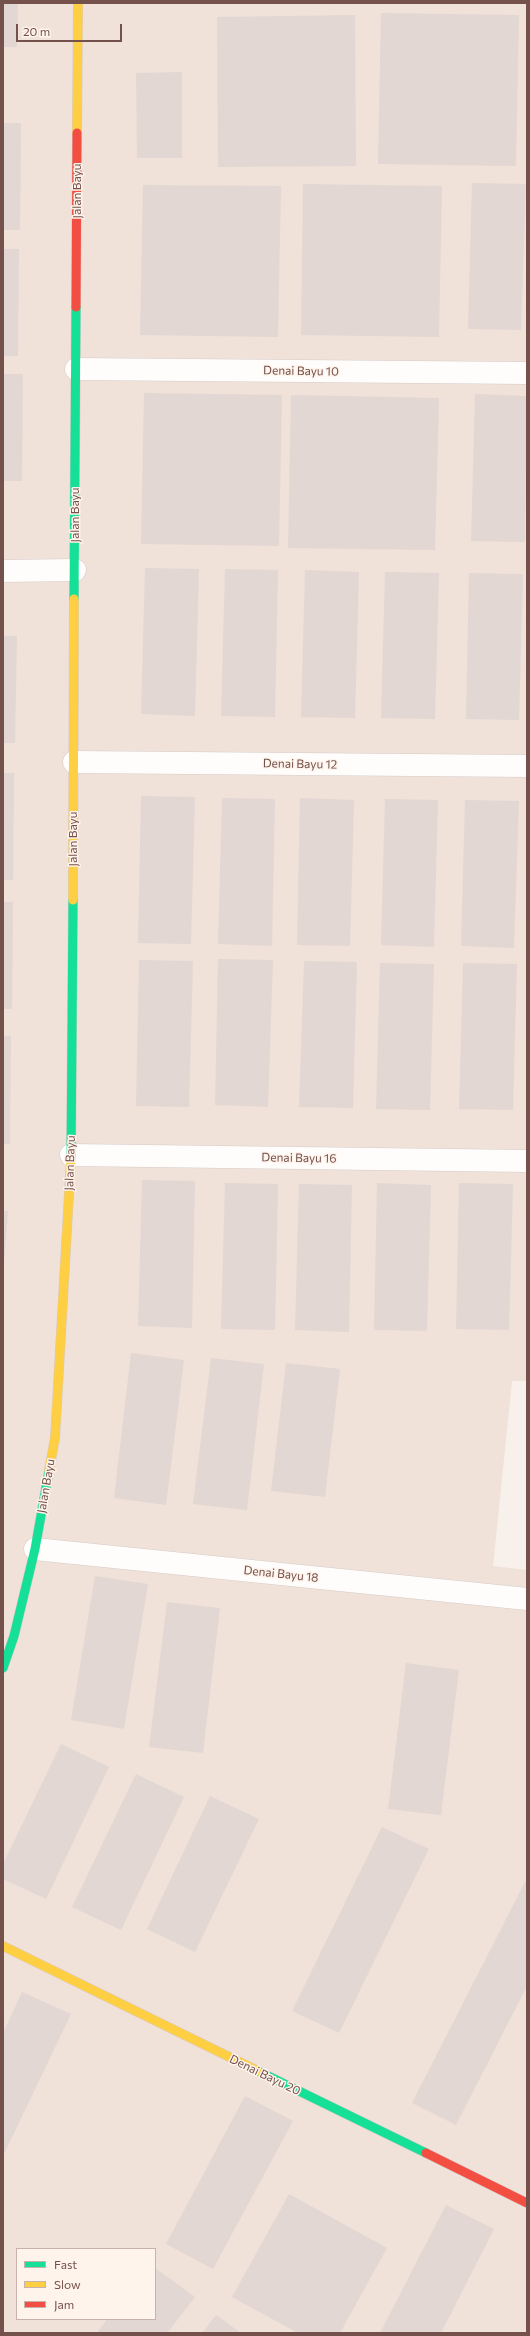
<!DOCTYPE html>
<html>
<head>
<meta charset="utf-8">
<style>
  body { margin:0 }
  #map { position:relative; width:530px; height:2336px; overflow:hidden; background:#f7f0eb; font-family:Commissioner,sans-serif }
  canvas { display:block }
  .frame { position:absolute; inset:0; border:4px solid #75514b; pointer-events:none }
  .legend { position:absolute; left:16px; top:2248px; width:140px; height:72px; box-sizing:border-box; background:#fff4ec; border:1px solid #c8b3ac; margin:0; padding:5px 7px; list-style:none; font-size:12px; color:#75514b }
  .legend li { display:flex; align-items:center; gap:8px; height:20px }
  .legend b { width:20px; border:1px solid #c8b3ac }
  .scale { position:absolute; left:16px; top:24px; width:106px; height:18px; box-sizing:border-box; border:2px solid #75514b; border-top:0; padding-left:5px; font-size:12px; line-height:14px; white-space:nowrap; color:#75514b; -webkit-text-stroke:3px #fff4ec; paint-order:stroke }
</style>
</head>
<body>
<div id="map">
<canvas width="530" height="2336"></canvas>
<div class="frame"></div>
<ul class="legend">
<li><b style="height:5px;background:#16e098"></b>Fast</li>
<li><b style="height:5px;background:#ffcf43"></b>Slow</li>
<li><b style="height:5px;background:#f24e42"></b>Jam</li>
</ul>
<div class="scale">20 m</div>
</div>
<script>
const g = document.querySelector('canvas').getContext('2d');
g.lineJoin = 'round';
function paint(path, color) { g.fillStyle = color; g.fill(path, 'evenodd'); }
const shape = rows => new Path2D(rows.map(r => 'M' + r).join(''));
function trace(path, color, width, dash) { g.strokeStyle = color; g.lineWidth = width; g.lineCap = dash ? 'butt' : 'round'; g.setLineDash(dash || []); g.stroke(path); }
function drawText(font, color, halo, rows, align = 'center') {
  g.font = font + ' Commissioner,sans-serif'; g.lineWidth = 3; g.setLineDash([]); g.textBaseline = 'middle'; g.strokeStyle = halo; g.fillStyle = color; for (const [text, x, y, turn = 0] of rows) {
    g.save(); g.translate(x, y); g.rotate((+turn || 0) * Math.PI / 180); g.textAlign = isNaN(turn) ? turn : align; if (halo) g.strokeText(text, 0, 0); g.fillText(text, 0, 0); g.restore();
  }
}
paint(shape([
  [3,3,527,3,527,1381,512,1381,493,1566,527,1570,527,2333,3,2333],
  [17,2249,155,2249,155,2319,17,2319]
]), '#f0e1d9');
paint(shape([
  [3,3,18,3,17,47,3,47],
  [381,13,519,15,516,166,378,164],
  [355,15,356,166,218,167,217,17],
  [182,72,182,158,137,158,136,73],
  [3,123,21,123,20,230,3,230],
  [472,183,526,184,521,330,468,329],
  [303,184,442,186,439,337,301,335],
  [143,185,281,186,278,337,140,335],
  [3,249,19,249,18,356,3,356],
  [3,374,23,374,22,481,3,481],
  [144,393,282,395,279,546,141,544],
  [475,394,527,396,525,542,471,541],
  [291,395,439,398,435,550,288,548],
  [145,568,199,569,195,716,141,714],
  [225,569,278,570,275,717,221,716],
  [305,570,359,572,355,718,301,717],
  [385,572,439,573,435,719,381,718],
  [469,573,523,574,519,720,466,719],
  [3,636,17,636,15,743,3,743],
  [3,773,14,773,13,880,3,880],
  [141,796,195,797,191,944,138,943],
  [222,798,275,799,272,946,218,944],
  [300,798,354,800,350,946,297,945],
  [385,799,438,800,434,947,381,945],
  [465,800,519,801,514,948,461,946],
  [3,902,13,902,12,1009,3,1009],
  [218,959,273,960,268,1107,215,1105],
  [139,960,193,961,189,1107,136,1106],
  [304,961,357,962,353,1108,299,1107],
  [380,963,434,964,430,1110,376,1109],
  [463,963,517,964,513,1110,459,1109],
  [3,1036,11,1036,10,1144,3,1144],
  [142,1180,195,1181,192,1328,138,1326],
  [225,1183,278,1184,275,1330,221,1329],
  [377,1183,431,1185,427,1331,374,1330],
  [459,1183,513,1184,509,1330,456,1329],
  [299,1184,352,1185,349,1332,295,1330],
  [3,1211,8,1211,4,1264,3,1264],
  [131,1353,184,1360,166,1505,114,1498],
  [211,1358,264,1364,247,1510,193,1504],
  [286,1363,340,1369,325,1497,271,1491],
  [95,1576,148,1584,124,1729,71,1720],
  [167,1602,220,1608,203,1753,149,1747],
  [406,1663,459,1670,441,1815,388,1809],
  [61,1744,109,1767,46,1899,3,1879,3,1864],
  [136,1774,184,1797,121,1930,72,1907],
  [210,1796,259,1819,195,1952,147,1929],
  [382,1827,429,1849,339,2033,292,2011],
  [527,1878,527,1986,456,2125,412,2103],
  [22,1992,71,2014,3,2156,3,2033],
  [245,2096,293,2121,213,2269,166,2244],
  [289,2194,387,2248,340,2333,298,2333,232,2297],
  [446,2205,494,2229,441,2333,380,2333],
  [155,2268,195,2297,167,2333,97,2333,107,2319,155,2319],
  [216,2315,241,2333,202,2333]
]), '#e3d7d3');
const street = shape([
  [76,369,527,373],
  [3,571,75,570],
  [74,762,527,766],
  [71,1155,527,1161],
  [35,1549,527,1599]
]);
const fast = shape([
  [74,599,76,307],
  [71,1159,73,900],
  [3,1668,14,1636,35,1549,49,1471],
  [258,2071,426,2153]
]);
const slow = shape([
  [77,133,78,3],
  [73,900,74,599],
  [49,1471,55,1438,71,1159],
  [3,1946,258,2071]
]);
const jam = shape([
  [76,307,77,133],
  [426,2153,527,2203]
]);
trace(street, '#d6ccc8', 23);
trace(fast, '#d6cbc8', 10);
trace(slow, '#d6cbc8', 10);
trace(jam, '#d6cbc8', 10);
trace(street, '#fefdfc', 22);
trace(fast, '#16e098', 9);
trace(slow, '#ffcf43', 9);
trace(jam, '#f24e42', 9);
drawText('12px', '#75514b', '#fff4ec', [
  ["Jalan Bayu",77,191,-90],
  ["Denai Bayu 10",301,371,1],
  ["Jalan Bayu",75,515,-90],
  ["Denai Bayu 12",300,764,1],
  ["Jalan Bayu",73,839,-90],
  ["Denai Bayu 16",299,1158,1],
  ["Jalan Bayu",70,1163,-88],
  ["Jalan Bayu",46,1486,-80],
  ["Denai Bayu 18",281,1574,6],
  ["Denai Bayu 20",265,2075,26]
]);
</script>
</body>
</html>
